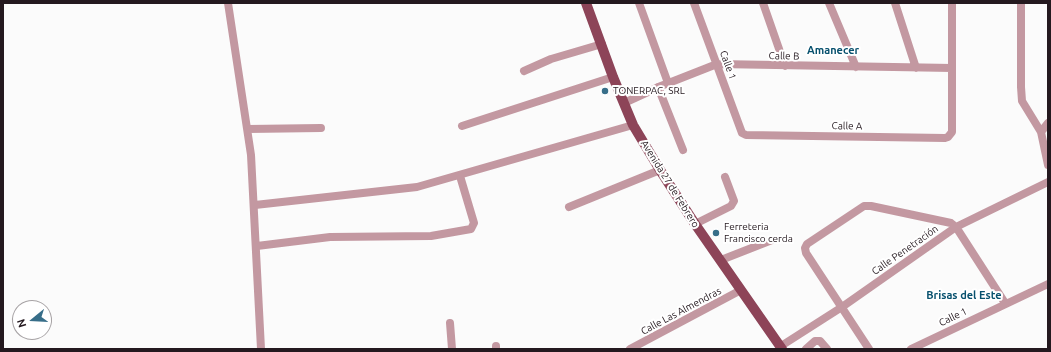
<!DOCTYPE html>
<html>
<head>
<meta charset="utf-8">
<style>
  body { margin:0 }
  #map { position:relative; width:1051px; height:352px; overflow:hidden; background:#fbfbfb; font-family:Ubuntu,sans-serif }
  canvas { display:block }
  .frame { position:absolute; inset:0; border:4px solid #24191f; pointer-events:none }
  .north { position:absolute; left:12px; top:300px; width:40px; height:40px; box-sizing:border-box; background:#fff; border:1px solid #a7a3a5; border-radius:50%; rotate:252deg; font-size:11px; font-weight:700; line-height:16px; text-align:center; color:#24191f }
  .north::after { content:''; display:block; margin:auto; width:14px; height:18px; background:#376e89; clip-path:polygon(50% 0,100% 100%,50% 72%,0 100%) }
</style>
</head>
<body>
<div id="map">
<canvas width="1051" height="352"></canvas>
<div class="frame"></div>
<div class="north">N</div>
</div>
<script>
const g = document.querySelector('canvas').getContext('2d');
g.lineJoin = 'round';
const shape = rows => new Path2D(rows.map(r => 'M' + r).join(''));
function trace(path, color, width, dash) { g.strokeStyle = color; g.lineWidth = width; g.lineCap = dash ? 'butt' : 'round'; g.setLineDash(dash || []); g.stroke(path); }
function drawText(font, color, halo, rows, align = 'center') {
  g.font = font + ' Ubuntu,sans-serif'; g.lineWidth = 4; g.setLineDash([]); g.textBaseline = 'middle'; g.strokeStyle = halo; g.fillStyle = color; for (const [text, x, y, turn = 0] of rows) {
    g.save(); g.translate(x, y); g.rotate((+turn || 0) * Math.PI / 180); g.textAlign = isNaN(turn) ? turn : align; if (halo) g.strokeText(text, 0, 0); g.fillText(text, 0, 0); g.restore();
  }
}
trace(shape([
  [228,3,251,155,261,349],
  [639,3,668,83],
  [694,3,742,133,746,135,945,138,948,137,952,132,952,3],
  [763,3,785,66],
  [829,3,856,67],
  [895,3,916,68],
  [1021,3,1021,87,1022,101,1041,132,1048,165],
  [524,71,551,59,602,44],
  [658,87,683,150],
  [624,103,661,86,717,64,952,68],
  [462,126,613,77],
  [248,129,321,128],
  [1041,132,1048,123],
  [255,205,417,187,633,125],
  [569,207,660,170],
  [695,224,731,206,734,201,725,177],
  [257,246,330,237,431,236,471,229,474,223,460,176],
  [721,260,772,240],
  [450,323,452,349],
  [496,346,496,349],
  [781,346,842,307,956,227,1048,182],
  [630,349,741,290],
  [806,349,815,341,820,341,827,349],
  [869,349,806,253,805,248,807,244,864,206,871,206,951,223,956,227,1005,303],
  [911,349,1048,284]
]), '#c398a1', 8);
trace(shape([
  [586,3,613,77,633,125,660,170,695,224,782,349]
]), '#8d4458', 10);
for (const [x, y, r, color] of [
  [605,91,4,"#376e89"],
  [716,233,4,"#376e89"]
]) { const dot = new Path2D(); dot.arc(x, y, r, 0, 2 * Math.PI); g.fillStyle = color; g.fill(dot); trace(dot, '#fff', 1.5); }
drawText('10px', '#24191f', '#fff', [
  ["Calle B",784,56,1],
  ["Calle 1",728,65,70],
  ["Calle A",847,126,1],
  ["Avenida 27 de Febrero",670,184,58],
  ["Calle Penetración",905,250,-35],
  ["Calle Las Almendras",681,311,-28],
  ["Calle 1",953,317,-26]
]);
drawText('10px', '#24191f', '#fff', [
  ["TONERPAC, SRL",613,91],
  ["Ferreteria",724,227],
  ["Francisco cerda",724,239]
], 'left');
drawText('bold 11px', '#08516e', '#fff', [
  ["Amanecer",833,50],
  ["Brisas del Este",964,295]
]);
</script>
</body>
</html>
